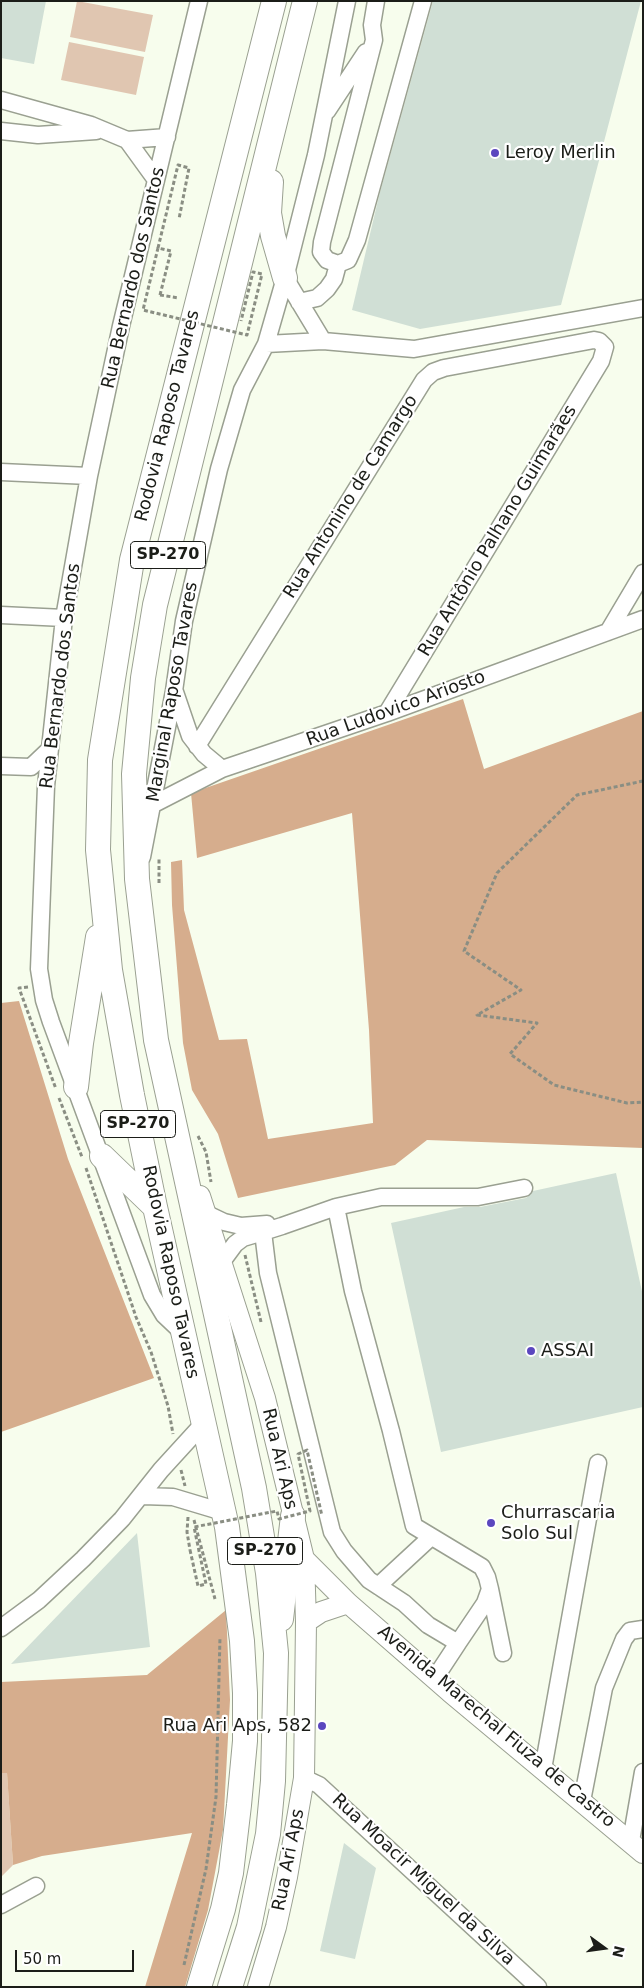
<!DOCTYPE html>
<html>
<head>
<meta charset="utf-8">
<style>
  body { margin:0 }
  #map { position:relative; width:644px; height:1988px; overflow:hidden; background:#f7fded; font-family:"DejaVu Sans",sans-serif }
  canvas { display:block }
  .frame { position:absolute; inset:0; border:2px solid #1b1d18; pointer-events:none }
  .north { position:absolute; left:579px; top:1923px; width:50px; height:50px; -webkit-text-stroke:4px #fff; paint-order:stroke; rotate:104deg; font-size:14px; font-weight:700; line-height:20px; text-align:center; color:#1b1d18 }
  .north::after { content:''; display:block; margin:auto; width:18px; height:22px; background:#1b1d18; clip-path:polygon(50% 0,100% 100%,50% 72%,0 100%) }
  .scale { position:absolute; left:15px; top:1950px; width:119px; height:22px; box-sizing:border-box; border:2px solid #1b1d18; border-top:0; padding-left:6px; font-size:15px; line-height:18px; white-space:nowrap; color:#1b1d18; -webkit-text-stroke:4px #fff; paint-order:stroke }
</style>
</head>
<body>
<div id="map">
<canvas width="644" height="1988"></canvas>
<div class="frame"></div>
<div class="north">N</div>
<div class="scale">50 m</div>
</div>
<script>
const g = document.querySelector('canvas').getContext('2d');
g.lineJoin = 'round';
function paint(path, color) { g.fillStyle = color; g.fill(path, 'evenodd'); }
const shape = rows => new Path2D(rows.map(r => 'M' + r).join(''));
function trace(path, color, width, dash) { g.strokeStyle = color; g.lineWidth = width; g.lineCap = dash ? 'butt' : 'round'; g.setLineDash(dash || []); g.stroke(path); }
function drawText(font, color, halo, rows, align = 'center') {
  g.font = font + ' "DejaVu Sans",sans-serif'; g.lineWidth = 4.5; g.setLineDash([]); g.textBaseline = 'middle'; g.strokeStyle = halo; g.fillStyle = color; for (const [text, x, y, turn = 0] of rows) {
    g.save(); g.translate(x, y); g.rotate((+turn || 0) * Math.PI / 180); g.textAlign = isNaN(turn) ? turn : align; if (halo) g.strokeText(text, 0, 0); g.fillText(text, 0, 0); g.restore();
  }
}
paint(shape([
  [77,1,153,15,145,52,70,37],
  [69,42,144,57,136,95,61,80],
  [7,1772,13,1865,1,1877,1,1773]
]), '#e0c6b1');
paint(shape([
  [463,699,484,769,643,711,643,1148,427,1140,395,1165,238,1198,218,1134,192,1090,183,1043,172,905,171,862,182,860,184,910,219,1040,247,1039,268,1139,373,1123,369,1030,352,813,197,858,191,793],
  [19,1001,68,1159,154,1378,1,1432,1,1003],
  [226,1610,230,1700,223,1830,208,1910,185,1987,145,1987,192,1833,42,1856,13,1865,7,1773,1,1773,1,1682,147,1675]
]), '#d6ad8d');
paint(shape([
  [1,1,46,1,34,64,1,58],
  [433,1,641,1,561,305,420,329,352,310,379,196],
  [616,1173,643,1296,643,1407,441,1452,391,1223,464,1207,480,1207,526,1198,533,1191],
  [137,1533,150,1647,11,1664],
  [344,1843,376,1868,355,1959,320,1951]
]), '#d0dfd5');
const minor = shape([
  [376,1,372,25,374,40,322,242,321,252,327,260,338,264,348,260,357,240,423,1],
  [1,100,91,125,127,140],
  [327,111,366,52],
  [1,131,38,135,96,131],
  [156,180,127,140,167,137],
  [285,278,323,341],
  [299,302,317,298,327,289,334,279,338,264],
  [266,344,323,341,414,349,643,308],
  [1,472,89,476],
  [1,615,64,618],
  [608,632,643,573],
  [175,692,190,736,204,754,222,769],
  [197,746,424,380,433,372,444,368,594,340,599,341,605,347,601,361,387,713],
  [1,766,31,767,50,749],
  [152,805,222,769,387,713,643,619],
  [142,857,174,691,184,621,219,469,242,390,266,344,285,278,316,155,347,1],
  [336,1207,381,1197,478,1197,524,1188],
  [205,1213,224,1222,241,1226,267,1224],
  [221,1263,235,1244,243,1238,263,1232,282,1226,336,1207,353,1291,391,1431,414,1526,482,1567,487,1577,490,1589,485,1603,458,1643,428,1625,404,1603,369,1580,344,1551,332,1532,268,1273,263,1232,262,1225],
  [183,1333,164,1315,152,1295,51,1022,44,1000,39,969,46,786,64,618,89,476,121,326,199,1],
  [143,1496,173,1497,223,1512],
  [378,1586,431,1537],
  [490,1589,503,1653],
  [1,1628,39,1600,83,1559,122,1519,161,1470,203,1424],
  [435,1678,458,1643],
  [543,1769,598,1463],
  [304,1778,319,1785,538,1987],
  [582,1801,604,1688,624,1639,630,1631,643,1629],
  [631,1841,643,1772],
  [1,1905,36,1886]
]);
const major = shape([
  [200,1196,265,1398,304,1559,306,1622,304,1778,287,1877,276,1927,258,1987],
  [304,1559,348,1603,450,1692,643,1853],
  [306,1622,321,1612,348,1603]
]);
const highway = shape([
  [271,182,269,213,273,236,285,278],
  [76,1087,81,1043,98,937],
  [102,1156,155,1207],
  [281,1619,293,1516],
  [199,1987,223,1909,231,1873,239,1805,245,1741,245,1693,242,1641,227,1527,155,1207,132,1095,110,970,98,850,100,760,132,560,274,1],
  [230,1987,249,1927,268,1834,273,1781,276,1653,268,1573,254,1488,156,1040,137,879,134,774,143,678,155,605,305,1]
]);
trace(minor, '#9aa091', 19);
trace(major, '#9aa091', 22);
trace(highway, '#9aa091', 26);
trace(shape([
  [158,248,178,165,189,168,179,219],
  [160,295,179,298],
  [643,781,577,795,497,873,464,951,521,990,477,1015,537,1023,510,1054,554,1085,627,1103,643,1102],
  [159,883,159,859],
  [28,987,19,988,56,1089],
  [59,1098,82,1157],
  [198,1136,206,1152,211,1182],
  [86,1168,136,1317,151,1352,168,1406,173,1434],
  [245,1255,261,1322],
  [181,1470,185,1486],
  [188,1517,187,1532,190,1550],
  [194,1520,215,1599],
  [184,1965,206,1869,216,1797,220,1637]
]), '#8a8e83', 3, [4, 2.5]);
trace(minor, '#fff', 16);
trace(major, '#fff', 20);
trace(highway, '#fff', 24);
trace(shape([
  [160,295,171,251,158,248,143,310,247,335,262,274,253,272,241,321],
  [190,1550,198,1586,206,1584,194,1527,277,1511,279,1519,310,1511,298,1454,307,1450,322,1516]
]), '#8a8e83', 3, [4, 2.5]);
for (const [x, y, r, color] of [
  [495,153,5,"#5b47bf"],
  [531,1351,5,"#5b47bf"],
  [491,1523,5,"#5b47bf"],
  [322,1726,5,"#5b47bf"]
]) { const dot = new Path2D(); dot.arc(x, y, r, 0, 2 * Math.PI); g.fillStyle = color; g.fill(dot); trace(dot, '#fff', 2); }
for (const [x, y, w] of [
  [168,555,75],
  [138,1124,75],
  [265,1551,75]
]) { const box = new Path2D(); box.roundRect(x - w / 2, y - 13.5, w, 27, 4); g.fillStyle = '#fff'; g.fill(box); trace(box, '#1b1d18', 1); }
drawText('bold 16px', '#1b1d18', null, [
  ["SP-270",168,555],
  ["SP-270",138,1124],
  ["SP-270",265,1551]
]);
drawText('18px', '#1b1d18', '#fff', [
  ["Leroy Merlin",505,153],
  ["ASSAI",541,1351],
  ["Churrascaria",501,1513],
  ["Solo Sul",501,1534],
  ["Rua Ari Aps, 582",312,1726,"right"]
], 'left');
drawText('18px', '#1b1d18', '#fff', [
  ["Rua Bernardo dos Santos",134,278,-77],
  ["Rodovia Raposo Tavares",168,416,-76],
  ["Rua Antonino de Camargo",351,497,-58],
  ["Rua Antônio Palhano Guimarães",498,531,-59],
  ["Rua Bernardo dos Santos",61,676,-83],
  ["Marginal Raposo Tavares",173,692,-80],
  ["Rua Ludovico Ariosto",396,709,-20],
  ["Rodovia Raposo Tavares",170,1272,78],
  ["Rua Ari Aps",279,1459,77],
  ["Avenida Marechal Fiuza de Castro",496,1727,40],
  ["Rua Ari Aps",289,1860,-79],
  ["Rua Moacir Miguel da Silva",423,1880,43]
]);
</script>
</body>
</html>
